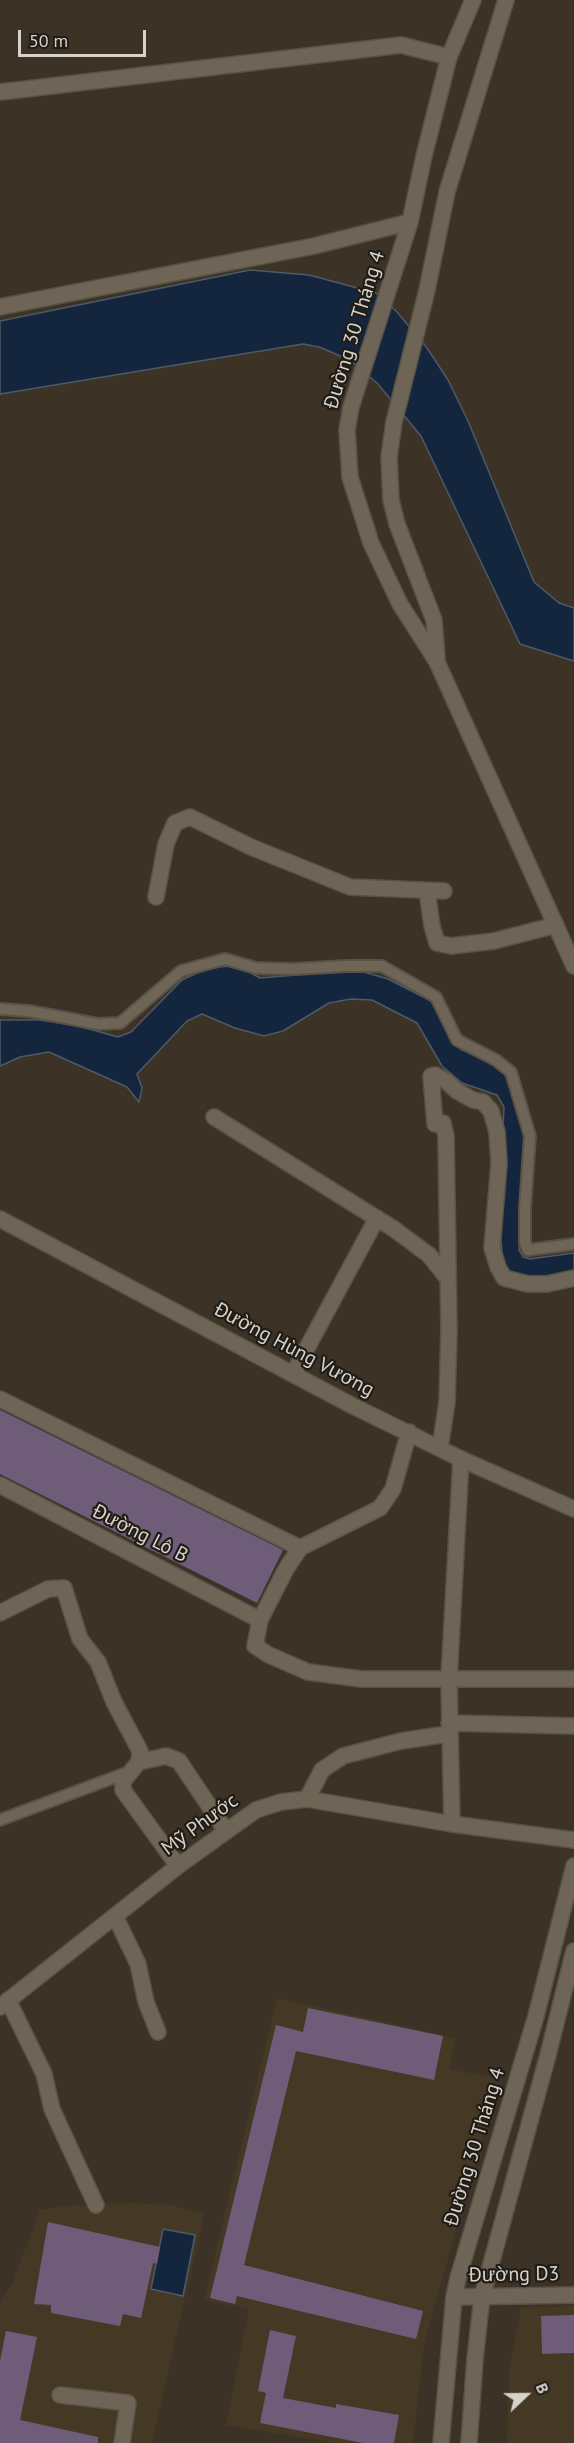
<!DOCTYPE html>
<html>
<head>
<meta charset="utf-8">
<style>
  body { margin:0 }
  #map { position:relative; width:574px; height:2443px; overflow:hidden; background:#3c3326; font-family:"PT Sans",sans-serif }
  canvas { display:block }
  .north { position:absolute; left:496px; top:2365px; width:60px; height:60px; -webkit-text-stroke:4px #201c16; paint-order:stroke; rotate:68deg; font-size:16px; font-weight:700; line-height:24px; text-align:center; color:#d7d2ca }
  .north::after { content:''; display:block; margin:auto; width:21px; height:27px; background:#d7d2ca; clip-path:polygon(50% 0,100% 100%,50% 72%,0 100%) }
  .scale { position:absolute; left:18px; top:30px; width:128px; height:27px; box-sizing:border-box; border:3px solid #d7d2ca; border-top:0; padding-left:8px; font-size:18px; line-height:21px; white-space:nowrap; color:#d7d2ca; -webkit-text-stroke:4px #201c16; paint-order:stroke }
</style>
</head>
<body>
<div id="map">
<canvas width="574" height="2443"></canvas>
<div class="north">B</div>
<div class="scale">50 m</div>
</div>
<script>
const g = document.querySelector('canvas').getContext('2d');
g.lineJoin = 'round';
function paint(path, color) { g.fillStyle = color; g.fill(path, 'evenodd'); }
const shape = rows => new Path2D(rows.map(r => 'M' + r).join(''));
function trace(path, color, width, dash) { g.strokeStyle = color; g.lineWidth = width; g.lineCap = dash ? 'butt' : 'round'; g.setLineDash(dash || []); g.stroke(path); }
function drawText(font, color, halo, rows, align = 'center') {
  g.font = font + ' "PT Sans",sans-serif'; g.lineWidth = 4.5; g.setLineDash([]); g.textBaseline = 'middle'; g.strokeStyle = halo; g.fillStyle = color; for (const [text, x, y, turn = 0] of rows) {
    g.save(); g.translate(x, y); g.rotate((+turn || 0) * Math.PI / 180); g.textAlign = isNaN(turn) ? turn : align; if (halo) g.strokeText(text, 0, 0); g.fillText(text, 0, 0); g.restore();
  }
}
paint(shape([
  [277,1998,455,2038,450,2069,499,2079,424,2343,413,2443,335,2443,226,2425,249,2309,204,2300],
  [131,2203,172,2205,204,2214,152,2443,0,2443,0,2304,13,2282,40,2210,73,2205],
  [574,2306,574,2443,507,2443,509,2372,521,2308]
]), '#453926');
const water = shape([
  [250,270,309,275,376,293,397,312,427,348,448,380,468,421,534,582,559,603,574,608,574,661,520,644,421,436,378,384,350,360,319,347,303,344,0,394,0,321,250,270],
  [238,966,260,978,357,970,388,979,435,1003,461,1050,479,1055,504,1071,515,1103,524,1135,520,1224,519,1250,523,1257,530,1259,574,1253,574,1273,538,1279,510,1272,503,1261,499,1221,504,1107,497,1095,462,1083,442,1066,417,1023,372,1000,351,999,329,1003,283,1031,264,1036,235,1028,202,1014,187,1021,137,1074,142,1088,139,1102,127,1087,49,1052,20,1057,0,1066,0,1020,40,1020,75,1025,118,1037,131,1032,182,980,210,967,238,966],
  [163,2229,195,2235,183,2296,151,2289,163,2229]
]);
paint(water, '#14263d');
trace(water, '#4e5a67', 1.5);
paint(shape([
  [0,1410,283,1550,257,1603,0,1474],
  [308,2008,443,2036,434,2080,296,2051,244,2265,423,2311,416,2339,237,2296,235,2304,210,2298,276,2025,303,2032],
  [48,2222,160,2247,157,2264,153,2263,141,2318,123,2314,120,2326,51,2313,51,2305,34,2304],
  [574,2315,574,2353,542,2354,541,2316],
  [270,2330,296,2336,283,2398,336,2408,336,2404,399,2415,394,2443,363,2443,260,2423,266,2393,258,2391],
  [6,2331,37,2337,20,2420,98,2437,98,2443,0,2443,0,2361]
]), '#6e5c79');
const service = shape([
  [1,1009,29,1011,98,1024,120,1023,181,971,225,959,256,968,294,969,347,966,382,966,436,997,457,1040,496,1060,511,1072,530,1136,525,1208,525,1242,528,1250,574,1244],
  [0,1820,129,1772]
]);
const minor = shape([
  [0,92,401,45,449,57],
  [0,307,314,246,410,222],
  [427,891,432,926,437,943,451,946,494,941,556,925],
  [156,897,166,844,175,823,190,817,251,847,350,887,444,891],
  [214,1117,394,1229,429,1255,448,1279],
  [293,1374,377,1218],
  [0,1399,300,1548],
  [409,1432,393,1489,380,1508,300,1548,286,1569,260,1620,255,1646,269,1655,308,1672,361,1679,574,1679],
  [440,1448,447,1402,449,1330,446,1136,443,1123,435,1124,431,1076,435,1075,446,1081,457,1091,473,1100,483,1102,491,1111,497,1132,499,1163,492,1248,498,1267,504,1278,528,1284,547,1284,574,1278],
  [0,1485,260,1620],
  [0,1613,48,1589,64,1588,80,1639,98,1662,114,1702,140,1751,139,1762,123,1781,123,1790,178,1866],
  [449,1723,574,1726],
  [139,1762,166,1756,179,1761,226,1831],
  [307,1799,322,1770,343,1756,401,1741,448,1734],
  [452,1824,449,1679,461,1459],
  [115,1916,138,1964,146,2002,158,2032],
  [8,2000,44,2074,52,2109,96,2205],
  [0,2007,178,1866,256,1810,281,1802,307,1799,452,1824,574,1840],
  [454,2297,574,2295],
  [60,2395,128,2403,122,2443]
]);
const secondary = shape([
  [473,0,449,57,424,156,410,222,351,407,347,430,350,477,371,543,400,604,437,662,574,966],
  [437,659,434,620,397,524,391,500,389,457,394,422,427,290,447,192,506,0],
  [0,1219,353,1406,461,1459,574,1509],
  [441,2443,454,2297,458,2278,536,2016,574,1866],
  [469,2443,475,2359,482,2297,548,2055,574,1951]
]);
trace(service, '#595246', 14);
trace(minor, '#595246', 18);
trace(secondary, '#595246', 18);
trace(service, '#6f6557', 10);
trace(minor, '#6f6557', 15);
trace(secondary, '#6f6557', 15);
drawText('20px', '#d7d2ca', '#201c16', [
  ["Đường 30 Tháng 4",355,330,-73],
  ["Đường Hùng Vương",294,1350,28],
  ["Đường Lô B",140,1534,27],
  ["Mỹ Phước",200,1825,-36],
  ["Đường 30 Tháng 4",475,2147,-73],
  ["Đường D3",514,2275,-1]
]);
</script>
</body>
</html>
